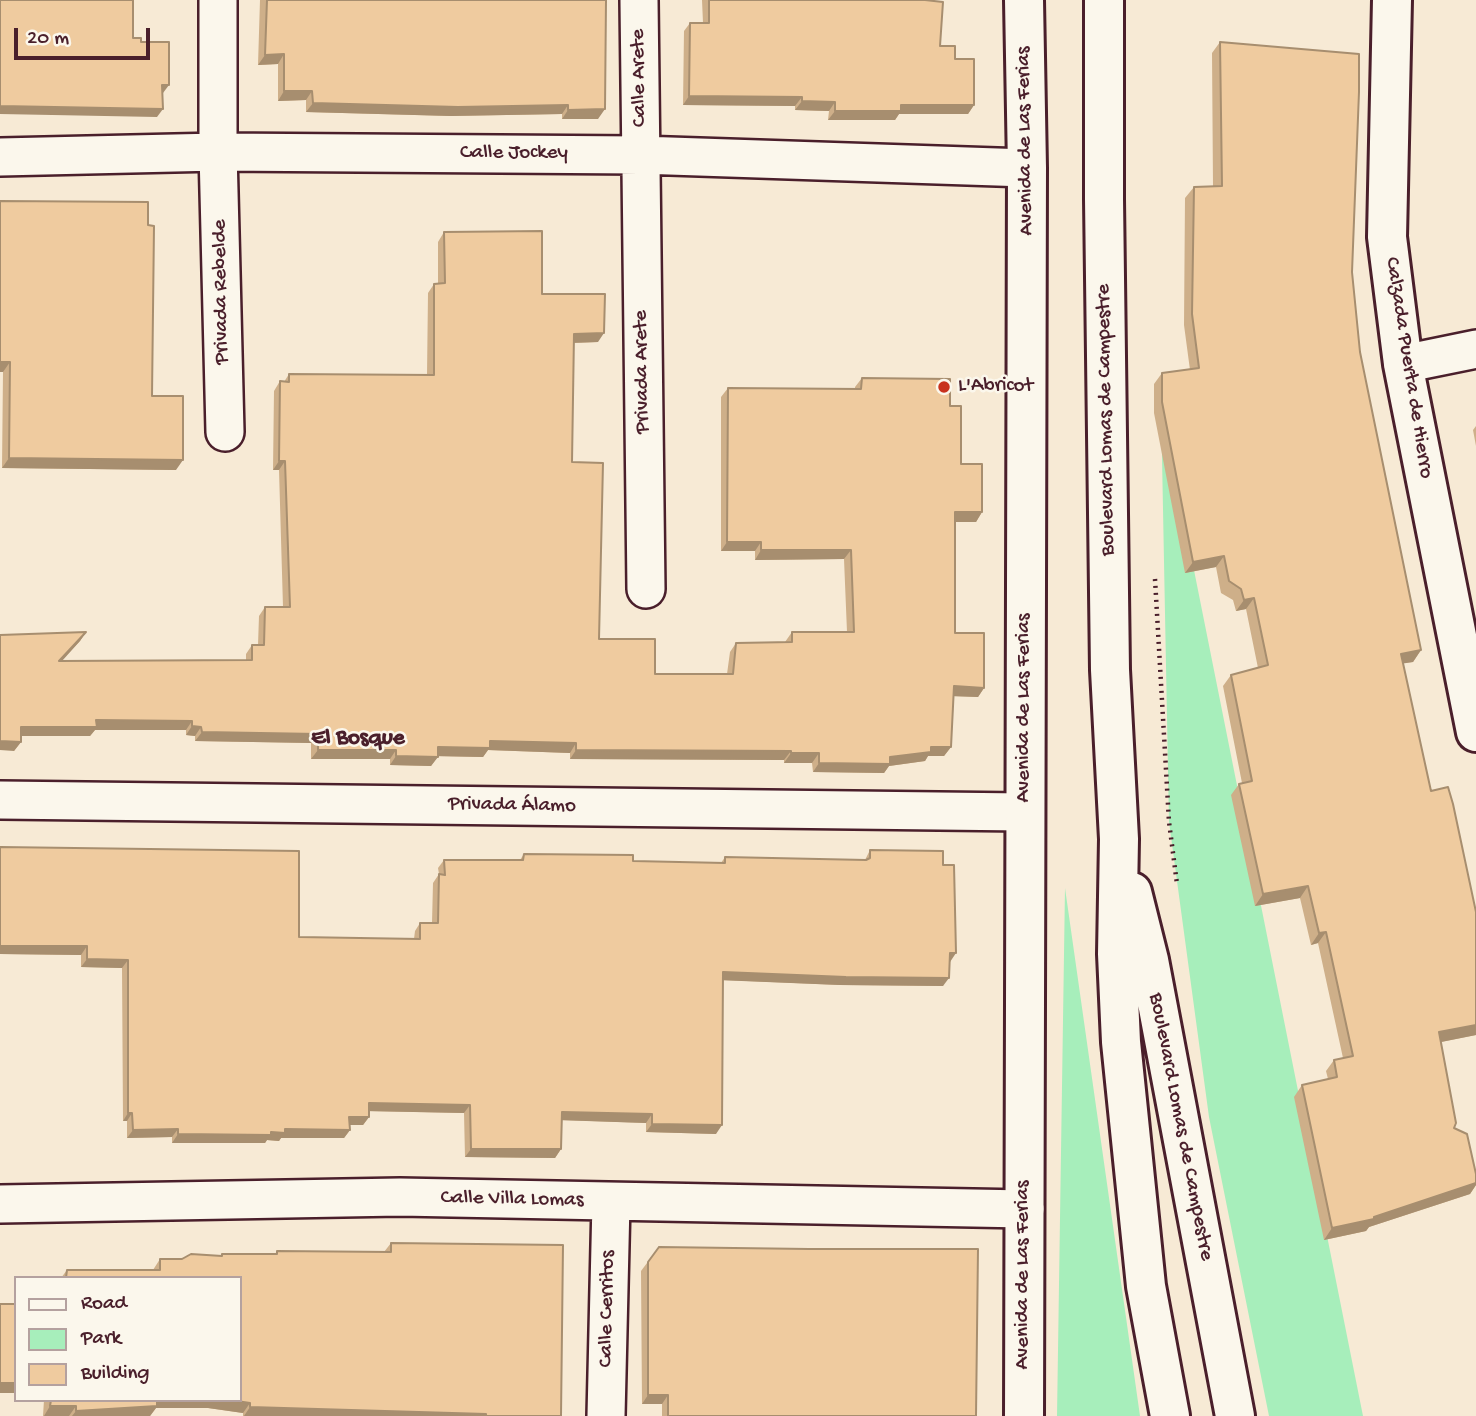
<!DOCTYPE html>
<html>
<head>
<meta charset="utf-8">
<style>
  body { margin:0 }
  #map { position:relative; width:1476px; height:1416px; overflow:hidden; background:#f7ead5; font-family:"Gochi Hand",sans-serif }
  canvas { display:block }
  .legend { position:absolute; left:14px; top:1276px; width:228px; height:126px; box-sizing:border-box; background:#fbf7ec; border:2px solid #b4a19f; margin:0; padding:9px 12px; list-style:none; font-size:21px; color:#4a1f2b }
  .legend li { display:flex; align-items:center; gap:14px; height:35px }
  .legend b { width:35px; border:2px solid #b4a19f }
  .scale { position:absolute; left:14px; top:28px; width:136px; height:32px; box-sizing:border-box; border:4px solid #4a1f2b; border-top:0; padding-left:9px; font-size:21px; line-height:24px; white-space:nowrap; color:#4a1f2b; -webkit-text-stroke:5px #fbf7ec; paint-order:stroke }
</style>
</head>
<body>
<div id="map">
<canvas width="1476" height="1416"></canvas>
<ul class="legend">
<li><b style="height:9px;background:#fbf7ec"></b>Road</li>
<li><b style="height:19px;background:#a7eebb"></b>Park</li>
<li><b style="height:19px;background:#efcb9f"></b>Building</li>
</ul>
<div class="scale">20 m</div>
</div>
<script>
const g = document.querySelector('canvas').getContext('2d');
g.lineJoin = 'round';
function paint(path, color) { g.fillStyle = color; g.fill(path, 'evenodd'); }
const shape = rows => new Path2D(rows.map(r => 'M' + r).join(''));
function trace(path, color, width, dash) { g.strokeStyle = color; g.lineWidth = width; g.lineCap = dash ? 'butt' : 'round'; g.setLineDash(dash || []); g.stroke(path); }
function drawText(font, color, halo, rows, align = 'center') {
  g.font = font + ' "Gochi Hand",sans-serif'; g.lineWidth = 5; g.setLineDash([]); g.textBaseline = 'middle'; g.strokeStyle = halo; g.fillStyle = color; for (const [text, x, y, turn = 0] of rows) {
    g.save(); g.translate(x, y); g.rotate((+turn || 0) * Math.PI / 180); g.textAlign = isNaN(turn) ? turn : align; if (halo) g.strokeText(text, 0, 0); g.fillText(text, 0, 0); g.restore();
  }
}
paint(shape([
  [1161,405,1363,1416,1269,1416,1209,1117,1169,822],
  [1065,888,1140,1416,1057,1416]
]), '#a7eebb');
const street = shape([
  [218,0,218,152,225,432],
  [639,0,646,589],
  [0,157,218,152,640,155,1027,168],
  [1403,364,1476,349],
  [0,800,1024,812],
  [0,1204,400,1197,1025,1209],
  [606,1416,611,1202]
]);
const secondary = shape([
  [1024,0,1027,168,1024,1416],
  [1104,0,1104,199,1110,670,1119,839,1117,954,1121,1042,1146,1286,1170,1416],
  [1392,0,1387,237,1403,364,1476,732],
  [1132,892,1149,960,1235,1416]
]);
trace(street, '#4a1f2b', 42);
trace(secondary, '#4a1f2b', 44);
trace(shape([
  [1155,579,1169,822,1177,884]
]), '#4a1f2b', 4.5, [2, 5]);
trace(street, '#fbf7ec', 37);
trace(secondary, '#fbf7ec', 38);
paint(shape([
  [260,0,606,0,598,119,562,119,562,114,451,116,306,112,306,100,278,101,278,64,258,65],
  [702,0,925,0,940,46,955,59,974,105,968,114,899,114,895,120,828,120,829,111,795,110,795,106,683,105,684,31,690,23,703,23],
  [1220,42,1352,272,1360,352,1421,650,1413,662,1403,663,1431,791,1476,912,1476,1035,1441,1042,1454,1128,1476,1174,1476,1185,1470,1194,1369,1227,1366,1231,1324,1240,1294,1097,1302,1085,1328,1079,1326,1071,1334,1060,1343,1058,1318,943,1311,945,1300,898,1255,906,1231,795,1239,784,1242,783,1223,686,1231,675,1258,668,1246,609,1236,611,1233,600,1221,593,1216,567,1185,573,1154,413,1154,384,1162,373,1190,370,1184,325,1185,198,1194,187,1213,186,1212,53],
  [0,201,148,225,152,396,176,470,2,468,3,372,0,372],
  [444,232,542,294,598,342,574,343,572,462,599,639,655,674,727,674,730,652,736,643,785,642,792,632,847,632,844,559,755,560,755,551,721,551,721,397,728,388,855,389,855,387,862,378,950,406,961,464,982,512,976,522,955,522,955,633,984,688,978,697,954,696,951,747,944,756,928,756,925,761,889,766,884,773,813,772,812,763,784,763,784,760,570,759,570,753,488,750,483,757,438,756,431,766,390,765,390,759,311,759,311,743,195,741,195,736,186,735,186,730,95,730,90,736,21,736,21,742,14,751,0,635,86,632,80,641,61,661,246,660,246,654,252,645,258,645,259,616,265,607,283,607,279,470,273,470,274,391,280,381,284,382,289,374,427,375,428,293,434,284,438,284,438,242],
  [1476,426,1476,446,1473,430],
  [0,847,299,937,414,939,415,931,420,923,432,923,433,883,439,874,438,868,444,860,520,860,524,854,633,861,721,863,725,857,865,860,870,850,943,865,950,962,943,986,840,985,723,980,716,1134,646,1132,646,1123,562,1120,561,1149,555,1158,465,1157,464,1113,369,1111,369,1117,363,1125,350,1125,350,1130,344,1138,281,1138,279,1141,267,1140,265,1143,172,1143,172,1137,127,1138,127,1121,123,1121,122,968,81,967,81,955,0,954],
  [391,1243,561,1416,243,1416,243,1413,208,1408,156,1408,150,1416,43,1416,44,1400,240,1400,240,1278,61,1278,67,1270,153,1270,160,1259,221,1256,222,1254,275,1254,277,1251,384,1252],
  [659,1247,976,1393,976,1416,662,1416,662,1404,642,1404,641,1271]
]), '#ceaf89');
paint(shape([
  [284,54,278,64,258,65,265,55],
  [162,85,169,85,163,93,157,93],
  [284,91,312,91,306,100,278,101],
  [689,96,802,97,795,106,683,105],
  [802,101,835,102,829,111,795,110],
  [313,103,568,105,562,114,451,116,306,112],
  [901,105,974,105,968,114,899,114,895,120,828,120,835,111],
  [0,106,163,109,157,117,0,114],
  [605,109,598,119,562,119,568,110],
  [604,333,598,342,568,343,574,334],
  [0,362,10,362,3,372,0,372],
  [9,458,183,460,176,470,2,468],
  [279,461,285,461,279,470,273,470],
  [955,512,982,512,976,522,948,522],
  [727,542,761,542,755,551,721,551],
  [761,550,851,550,844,559,755,560],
  [1224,556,1216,567,1185,573,1193,562],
  [1254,598,1246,609,1236,611,1244,600],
  [86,632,80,641,53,671,59,661],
  [1421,650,1413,662,1393,665,1401,654],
  [954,686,984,688,978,697,948,696],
  [96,720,192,721,186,730,95,730,90,736,15,736,21,727],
  [192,726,201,727,195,736,186,735],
  [202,732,318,734,311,743,195,741],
  [0,741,21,742,14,751,0,750],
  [490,741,576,743,570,753,488,750,483,757,431,756,438,747],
  [931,747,951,747,944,756,928,756,925,761,889,766,884,773,813,772,819,763],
  [318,750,396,750,390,759,311,759],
  [576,750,791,751,784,760,570,759],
  [791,753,819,753,812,763,784,763],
  [396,756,438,757,431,766,390,765],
  [1308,886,1300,898,1255,906,1263,894],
  [1326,932,1318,943,1311,945,1319,933],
  [0,946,87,946,81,955,0,954],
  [950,953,956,953,950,962,944,962],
  [87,959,128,960,122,968,81,967],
  [723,972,949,978,943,986,840,985,717,980],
  [1476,1025,1476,1035,1431,1044,1439,1032],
  [369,1103,470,1105,464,1113,363,1111],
  [562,1112,652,1114,646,1123,556,1120],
  [128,1113,132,1113,127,1121,123,1121],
  [349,1117,369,1117,363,1125,343,1125],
  [652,1124,722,1125,716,1134,646,1132],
  [178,1129,172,1137,127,1138,133,1130],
  [285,1129,350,1130,344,1138,281,1138,279,1141,267,1140,265,1143,172,1143,178,1134,271,1132],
  [471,1149,561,1149,555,1158,465,1157],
  [1476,1183,1476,1185,1470,1194,1369,1227,1366,1231,1324,1240,1332,1228,1374,1217],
  [0,1383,16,1383,16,1393,0,1393],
  [648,1395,668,1395,662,1404,642,1404],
  [156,1400,230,1400,250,1403,243,1413,208,1408,156,1408,150,1416,72,1416,76,1411],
  [50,1406,76,1406,69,1416,44,1416],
  [250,1407,486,1414,485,1416,244,1416]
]), '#a78e6f');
const building = shape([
  [0,0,133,0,133,38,141,38,141,42,169,42,169,85,162,85,163,109,0,106,0,0],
  [267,0,606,0,605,109,568,110,568,105,458,107,313,103,312,91,284,91,284,54,265,55,267,0],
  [709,0,925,0,943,2,940,46,955,46,955,59,974,59,974,105,901,105,901,111,835,111,835,102,802,101,802,97,689,96,690,23,709,23,709,0],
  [1220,42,1359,54,1359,92,1352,272,1360,352,1421,650,1401,654,1431,791,1448,787,1453,804,1476,912,1476,1025,1439,1032,1456,1123,1454,1128,1467,1134,1476,1174,1476,1183,1374,1217,1374,1219,1332,1228,1302,1085,1337,1077,1334,1060,1353,1056,1326,932,1319,933,1308,886,1263,894,1239,784,1252,781,1231,675,1268,665,1254,598,1244,600,1241,589,1229,581,1224,556,1193,562,1162,402,1162,373,1199,368,1192,314,1194,187,1222,186,1220,42],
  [0,201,148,202,148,225,154,226,152,396,183,396,183,460,9,458,10,362,0,362,0,201],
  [542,231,542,294,605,294,604,333,574,334,572,462,603,463,599,639,655,639,655,674,733,674,736,643,792,642,792,632,854,632,851,550,761,550,761,542,727,542,728,388,861,389,862,378,950,379,950,406,961,406,961,464,982,464,982,512,955,512,955,633,984,633,984,688,954,686,951,747,931,747,931,752,890,757,890,764,819,763,819,753,791,753,791,751,576,750,576,743,490,741,490,748,438,747,438,757,396,756,396,750,318,750,318,734,202,732,201,727,192,726,192,721,96,720,97,727,21,727,21,742,0,741,0,635,86,632,59,661,252,660,252,645,264,645,265,607,290,607,285,461,279,461,280,381,289,382,289,374,434,375,434,284,445,283,444,232,542,231],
  [0,847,299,851,299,937,420,939,420,923,438,923,439,874,445,875,444,860,523,860,524,854,633,855,633,861,725,863,725,857,866,860,870,858,870,850,943,851,943,865,954,865,956,953,950,953,949,978,846,977,723,972,722,1125,652,1124,652,1114,562,1112,561,1149,471,1149,470,1105,369,1103,369,1117,349,1117,350,1130,285,1129,285,1133,271,1132,271,1135,178,1134,178,1129,133,1130,132,1113,128,1113,128,960,87,959,87,946,0,946,0,847],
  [391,1243,563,1245,561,1416,486,1416,486,1414,250,1407,250,1403,230,1400,240,1400,240,1278,66,1278,67,1270,160,1270,160,1259,182,1259,191,1254,222,1256,222,1254,277,1254,277,1251,391,1252,391,1243],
  [659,1247,809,1249,978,1249,976,1416,668,1416,668,1395,648,1395,648,1262,659,1247],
  [0,1304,16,1304,16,1383,0,1383,0,1304],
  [51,1400,157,1400,157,1406,76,1411,76,1406,50,1406,51,1400]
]);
paint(building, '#efcb9f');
trace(building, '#a78e6f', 2);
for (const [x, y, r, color] of [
  [944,387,7,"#c8321e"]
]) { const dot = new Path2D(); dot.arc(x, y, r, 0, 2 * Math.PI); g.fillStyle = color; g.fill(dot); trace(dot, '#fbf7ec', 2.5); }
drawText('21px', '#4a1f2b', '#fbf7ec', [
  ["Calle Arete",640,78,-91],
  ["Avenida de Las Ferias",1026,141,-91],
  ["Calle Jockey",514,154],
  ["Privada Rebelde",222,292,-91],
  ["Calzada Puerta de Hierro",1408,368,81],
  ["Privada Arete",643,372,-91],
  ["Boulevard Lomas de Campestre",1107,420,-91],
  ["Avenida de Las Ferias",1025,708,-90],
  ["Privada Álamo",512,806,1],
  ["Boulevard Lomas de Campestre",1180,1127,79],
  ["Calle Villa Lomas",512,1200,1],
  ["Avenida de Las Ferias",1024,1275,-90],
  ["Calle Cerritos",608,1309,-89]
]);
drawText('21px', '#4a1f2b', '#fbf7ec', [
  ["L'Abricot",958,387]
], 'left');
drawText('bold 23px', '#4a1f2b', '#fbf7ec', [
  ["El Bosque",358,739]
]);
</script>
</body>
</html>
